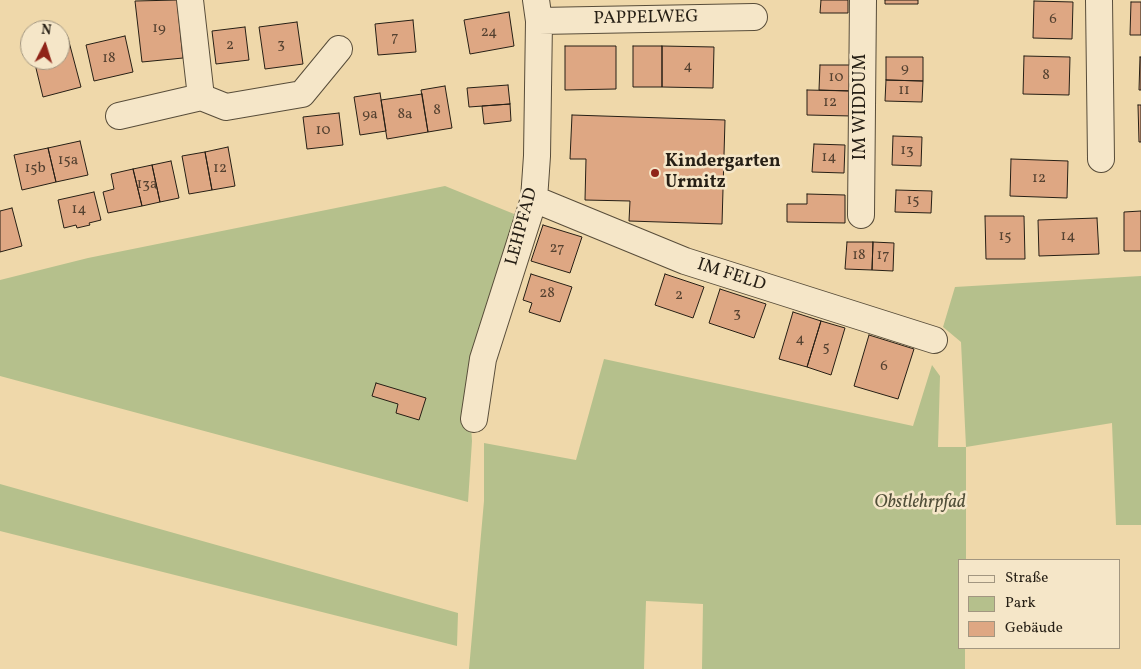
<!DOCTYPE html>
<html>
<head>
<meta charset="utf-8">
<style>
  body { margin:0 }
  #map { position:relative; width:1141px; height:669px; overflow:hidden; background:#efd8aa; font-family:Vollkorn,serif }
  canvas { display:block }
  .legend { position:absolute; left:958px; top:559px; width:162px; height:90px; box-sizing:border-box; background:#f5e6c8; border:1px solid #a29680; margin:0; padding:6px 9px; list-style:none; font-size:15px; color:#261f15 }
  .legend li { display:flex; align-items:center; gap:10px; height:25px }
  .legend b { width:25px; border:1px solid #a29680 }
  .north { position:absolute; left:20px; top:20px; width:50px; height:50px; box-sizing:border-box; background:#f5e6c8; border:1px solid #a29680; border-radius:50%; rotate:5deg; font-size:14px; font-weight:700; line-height:20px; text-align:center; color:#261f15 }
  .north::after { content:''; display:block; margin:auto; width:18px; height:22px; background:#8f2418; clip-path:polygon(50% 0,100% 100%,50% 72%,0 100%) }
</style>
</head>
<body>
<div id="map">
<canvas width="1141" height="669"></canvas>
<ul class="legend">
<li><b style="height:6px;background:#f5e6c8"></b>Straße</li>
<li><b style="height:14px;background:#b5c08c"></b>Park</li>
<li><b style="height:14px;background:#dea783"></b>Gebäude</li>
</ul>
<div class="north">N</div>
</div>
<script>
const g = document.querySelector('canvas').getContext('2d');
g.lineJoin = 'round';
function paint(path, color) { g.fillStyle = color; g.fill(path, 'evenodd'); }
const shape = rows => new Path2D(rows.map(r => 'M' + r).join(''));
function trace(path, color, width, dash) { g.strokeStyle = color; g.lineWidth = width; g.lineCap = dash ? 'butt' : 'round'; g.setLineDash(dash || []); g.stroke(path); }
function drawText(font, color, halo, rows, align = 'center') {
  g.font = font + ' Vollkorn,serif'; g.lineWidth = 5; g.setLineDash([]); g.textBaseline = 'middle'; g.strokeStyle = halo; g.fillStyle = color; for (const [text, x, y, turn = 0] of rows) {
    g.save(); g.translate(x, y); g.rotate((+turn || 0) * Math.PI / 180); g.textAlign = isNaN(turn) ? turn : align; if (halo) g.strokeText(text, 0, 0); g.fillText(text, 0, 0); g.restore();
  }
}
paint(shape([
  [445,186,524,218,470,411,472,441,468,502,0,376,0,280,88,258],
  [1141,276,1141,525,1116,525,1112,423,966,447,966,560,960,560,960,648,965,648,965,669,702,669,703,604,646,601,644,669,469,669,484,501,484,443,576,460,604,359,913,426,932,365,940,376,938,447,966,447,961,342,943,327,955,287],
  [0,484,458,613,457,646,0,531]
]), '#b5c08c');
const building = shape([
  [177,0,183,58,142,62,135,1,177,0],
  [821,0,848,0,848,13,820,13,821,0],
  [885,0,918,0,918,4,885,4,885,0],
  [1034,1,1073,2,1072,39,1033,38,1034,1],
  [1131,2,1141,2,1141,35,1130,35,1131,2],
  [509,12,514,46,470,54,464,20,509,12],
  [413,20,416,52,378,55,375,24,413,20],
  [297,22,303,64,265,69,259,27,297,22],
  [245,27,249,60,216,64,212,31,245,27],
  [125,36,133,72,94,81,86,45,125,36],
  [68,38,81,87,43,97,34,60,60,60,60,40,68,38],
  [565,46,616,46,616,89,565,90,565,46],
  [633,46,662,46,662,87,633,87,633,46],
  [662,46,714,47,713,88,662,87,662,46],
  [1024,56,1070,57,1069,95,1023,94,1024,56],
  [886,57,923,57,923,81,886,80,886,57],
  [1140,57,1141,57,1141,90,1139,90,1140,57],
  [820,65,853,65,852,91,819,90,820,65],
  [886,80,923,81,922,102,885,101,886,80],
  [508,85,510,104,469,107,467,88,508,85],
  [445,86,452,128,428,132,421,90,445,86],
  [807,90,852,91,852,116,807,115,807,90],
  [380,93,386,131,360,135,354,97,380,93],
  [422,94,428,132,387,139,381,100,422,94],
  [510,104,511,121,484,124,482,106,510,104],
  [1138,105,1141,105,1141,142,1139,142,1138,105],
  [339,113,343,145,307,149,303,117,339,113],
  [572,115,725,120,722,224,629,221,630,201,585,200,586,159,570,159,572,115],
  [893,136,922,137,921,166,892,165,893,136],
  [80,141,88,175,56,182,48,148,80,141],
  [814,144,845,145,844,173,812,172,814,144],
  [228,147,235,186,212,190,205,152,228,147],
  [48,148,56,182,22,190,14,155,48,148],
  [205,152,212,190,189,194,182,156,205,152],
  [1011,159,1068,161,1067,198,1010,196,1011,159],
  [171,161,179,198,160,202,152,165,171,161],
  [152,165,160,202,142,206,133,169,152,165],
  [133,169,142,206,108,213,103,192,114,189,111,174,133,169],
  [896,190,932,191,931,213,895,212,896,190],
  [94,192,101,220,89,223,90,225,77,228,76,225,64,228,58,200,94,192],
  [807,194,845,195,845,223,787,222,787,204,807,204,807,194],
  [12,208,22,246,0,252,0,211,12,208],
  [1141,211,1141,251,1124,251,1124,212,1141,211],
  [985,216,1024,216,1025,259,986,259,985,216],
  [1097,218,1099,254,1039,256,1038,220,1097,218],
  [543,225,582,237,570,273,531,261,543,225],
  [847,242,873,242,872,270,845,269,847,242],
  [873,242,894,243,893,271,872,270,873,242],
  [531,274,572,287,560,322,529,312,532,303,523,300,531,274],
  [665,274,704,287,693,318,655,305,665,274],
  [720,289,766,304,754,338,709,323,720,289],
  [793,312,821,321,807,367,779,359,793,312],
  [821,321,845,328,831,375,807,367,821,321],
  [869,335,914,349,898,399,854,386,869,335],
  [376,383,426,398,419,420,396,413,398,404,372,396,376,383]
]);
paint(building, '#dea783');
trace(building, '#261f15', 1);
const minor = shape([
  [190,0,201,97],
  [1099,0,1101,159],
  [539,21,754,17],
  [119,116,201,97,226,107,302,94,339,49],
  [534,199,685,261,934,340],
  [861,215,863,0],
  [474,419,483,359,534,199,537,156,539,21,536,0]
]);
trace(minor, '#584d3a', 28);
trace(minor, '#f5e6c8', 26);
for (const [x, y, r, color] of [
  [655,173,5,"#8f2418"]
]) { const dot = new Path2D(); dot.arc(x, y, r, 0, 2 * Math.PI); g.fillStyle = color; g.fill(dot); trace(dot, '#f5e6c8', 2); }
drawText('15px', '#544130', null, [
  ["6",1053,20],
  ["19",159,29],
  ["24",489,33],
  ["7",395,38],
  ["3",281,45],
  ["2",230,46],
  ["18",109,59],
  ["4",688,67],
  ["9",905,69],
  ["8",1046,76],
  ["10",836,78],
  ["11",904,91],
  ["12",830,103],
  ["8",437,111],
  ["9a",370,115],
  ["8a",405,115],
  ["10",323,131],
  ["13",907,151],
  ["14",829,158],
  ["15a",68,161],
  ["15b",35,169],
  ["12",220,169],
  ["12",1039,179],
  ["13a",147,185],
  ["15",913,201],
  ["14",79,210],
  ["15",1005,237],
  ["14",1068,237],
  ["27",557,249],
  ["18",859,256],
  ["17",883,256],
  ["28",547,294],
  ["2",679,296],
  ["3",737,314],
  ["4",800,340],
  ["5",826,348],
  ["6",884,367]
]);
drawText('18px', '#261f15', '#f5e6c8', [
  ["PAPPELWEG",646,19,-1],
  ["IM WIDDUM",862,107,-90],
  ["LEHPFAD",523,227,-75],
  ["IM FELD",731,276,18]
]);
drawText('bold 18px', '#261f15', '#f5e6c8', [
  ["Kindergarten",665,163],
  ["Urmitz",665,184]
], 'left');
drawText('italic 18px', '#514f39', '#f5e6c8', [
  ["Obstlehrpfad",920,504]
]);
</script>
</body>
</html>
